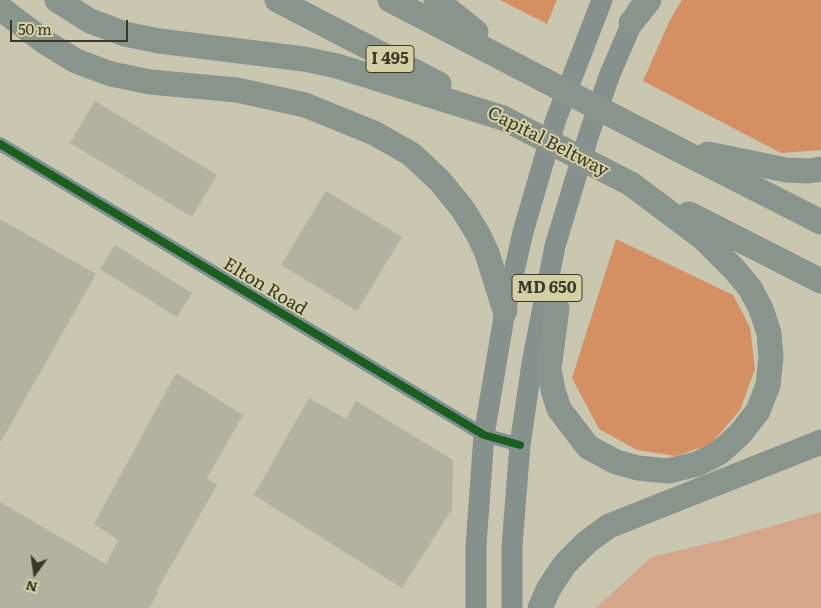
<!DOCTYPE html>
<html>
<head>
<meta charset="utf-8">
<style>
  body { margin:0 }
  #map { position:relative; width:821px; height:608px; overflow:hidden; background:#cac7b0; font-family:Literata,serif }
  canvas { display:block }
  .north { position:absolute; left:10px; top:548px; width:50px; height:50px; -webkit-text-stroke:4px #d4d0a5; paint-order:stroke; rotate:194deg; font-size:14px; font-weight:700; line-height:20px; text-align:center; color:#3a3827 }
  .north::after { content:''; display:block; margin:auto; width:18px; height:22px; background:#3a3827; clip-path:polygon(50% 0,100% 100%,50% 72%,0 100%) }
  .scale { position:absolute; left:10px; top:20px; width:118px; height:22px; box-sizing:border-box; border:2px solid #3a3827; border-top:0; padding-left:6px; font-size:15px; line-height:18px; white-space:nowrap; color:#3a3827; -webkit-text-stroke:4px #d4d0a5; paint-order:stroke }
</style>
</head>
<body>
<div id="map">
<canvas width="821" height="608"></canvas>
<div class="north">N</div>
<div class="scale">50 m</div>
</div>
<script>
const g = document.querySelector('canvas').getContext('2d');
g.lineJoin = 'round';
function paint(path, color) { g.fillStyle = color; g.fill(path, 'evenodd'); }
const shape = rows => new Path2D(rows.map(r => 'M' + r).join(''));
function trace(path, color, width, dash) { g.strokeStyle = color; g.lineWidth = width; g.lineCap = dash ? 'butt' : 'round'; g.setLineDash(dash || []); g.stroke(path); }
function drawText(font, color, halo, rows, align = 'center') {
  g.font = font + ' Literata,serif'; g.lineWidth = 4; g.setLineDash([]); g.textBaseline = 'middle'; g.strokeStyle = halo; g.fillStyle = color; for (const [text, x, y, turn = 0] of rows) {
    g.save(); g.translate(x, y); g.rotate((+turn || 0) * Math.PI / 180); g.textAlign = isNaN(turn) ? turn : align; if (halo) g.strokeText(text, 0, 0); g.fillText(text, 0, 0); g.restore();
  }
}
paint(shape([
  [821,512,821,608,596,608,651,557,723,540]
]), '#d5a78a');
paint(shape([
  [500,0,557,0,547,24],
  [682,0,821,0,821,150,781,153,643,81,670,20],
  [616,239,733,295,750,327,755,369,740,410,711,444,676,456,637,450,599,429,572,378]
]), '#d48f63');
paint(shape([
  [95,101,217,175,192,217,70,143],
  [326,191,402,237,357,311,281,265],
  [0,219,96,274,0,443],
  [115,245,192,293,177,317,100,269],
  [176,373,243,415,207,478,217,485,156,592,158,593,149,608,0,608,0,502,106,564,118,540,94,524],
  [309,398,346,419,356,401,453,460,452,509,402,588,254,495]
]), '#b1b2a0');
trace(shape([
  [0,144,484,435,520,445]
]), '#7d9093', 14);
trace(shape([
  [476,608,476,546,484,435,505,311,523,232,556,119,602,0],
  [512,608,512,546,520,445,532,363,555,246,589,134,610,74,638,9]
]), '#86918d', 21);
trace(shape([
  [57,0,90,21,125,34,159,41,304,59,337,66,503,118],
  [277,0,439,84],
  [390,0,519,67],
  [436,0,476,32],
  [0,8,45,42,76,61,111,74,150,82,237,90,305,105,374,133,411,154,439,180,462,208,478,234,487,253,505,311],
  [631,23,649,0],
  [648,134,821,222],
  [708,154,786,170,808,171,821,169],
  [689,214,821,281],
  [547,286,557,308,549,369,553,390,559,409,588,447,616,462,638,468,668,471,697,464,719,453,740,434,758,411,768,385,771,357,769,333,761,309,750,288,734,269,703,238,631,184],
  [540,608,549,588,565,564,587,542,609,526,821,442]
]), '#89948d', 25);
trace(shape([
  [519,67,648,134],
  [503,118,631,184]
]), '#89948d', 25);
trace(shape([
  [0,144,484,435,520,445]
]), '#1b5e20', 8);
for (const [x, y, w] of [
  [390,59,48],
  [547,288,70]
]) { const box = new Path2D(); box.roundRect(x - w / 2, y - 13.5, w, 27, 4); g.fillStyle = '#d4d0a5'; g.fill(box); trace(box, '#3a3827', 1); }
drawText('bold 16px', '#3a3827', null, [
  ["I 495",390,59],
  ["MD 650",547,288]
]);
drawText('18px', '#3a3827', '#d4d0a5', [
  ["Capital Beltway",548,142,27],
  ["Elton Road",265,287,31]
]);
</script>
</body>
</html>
